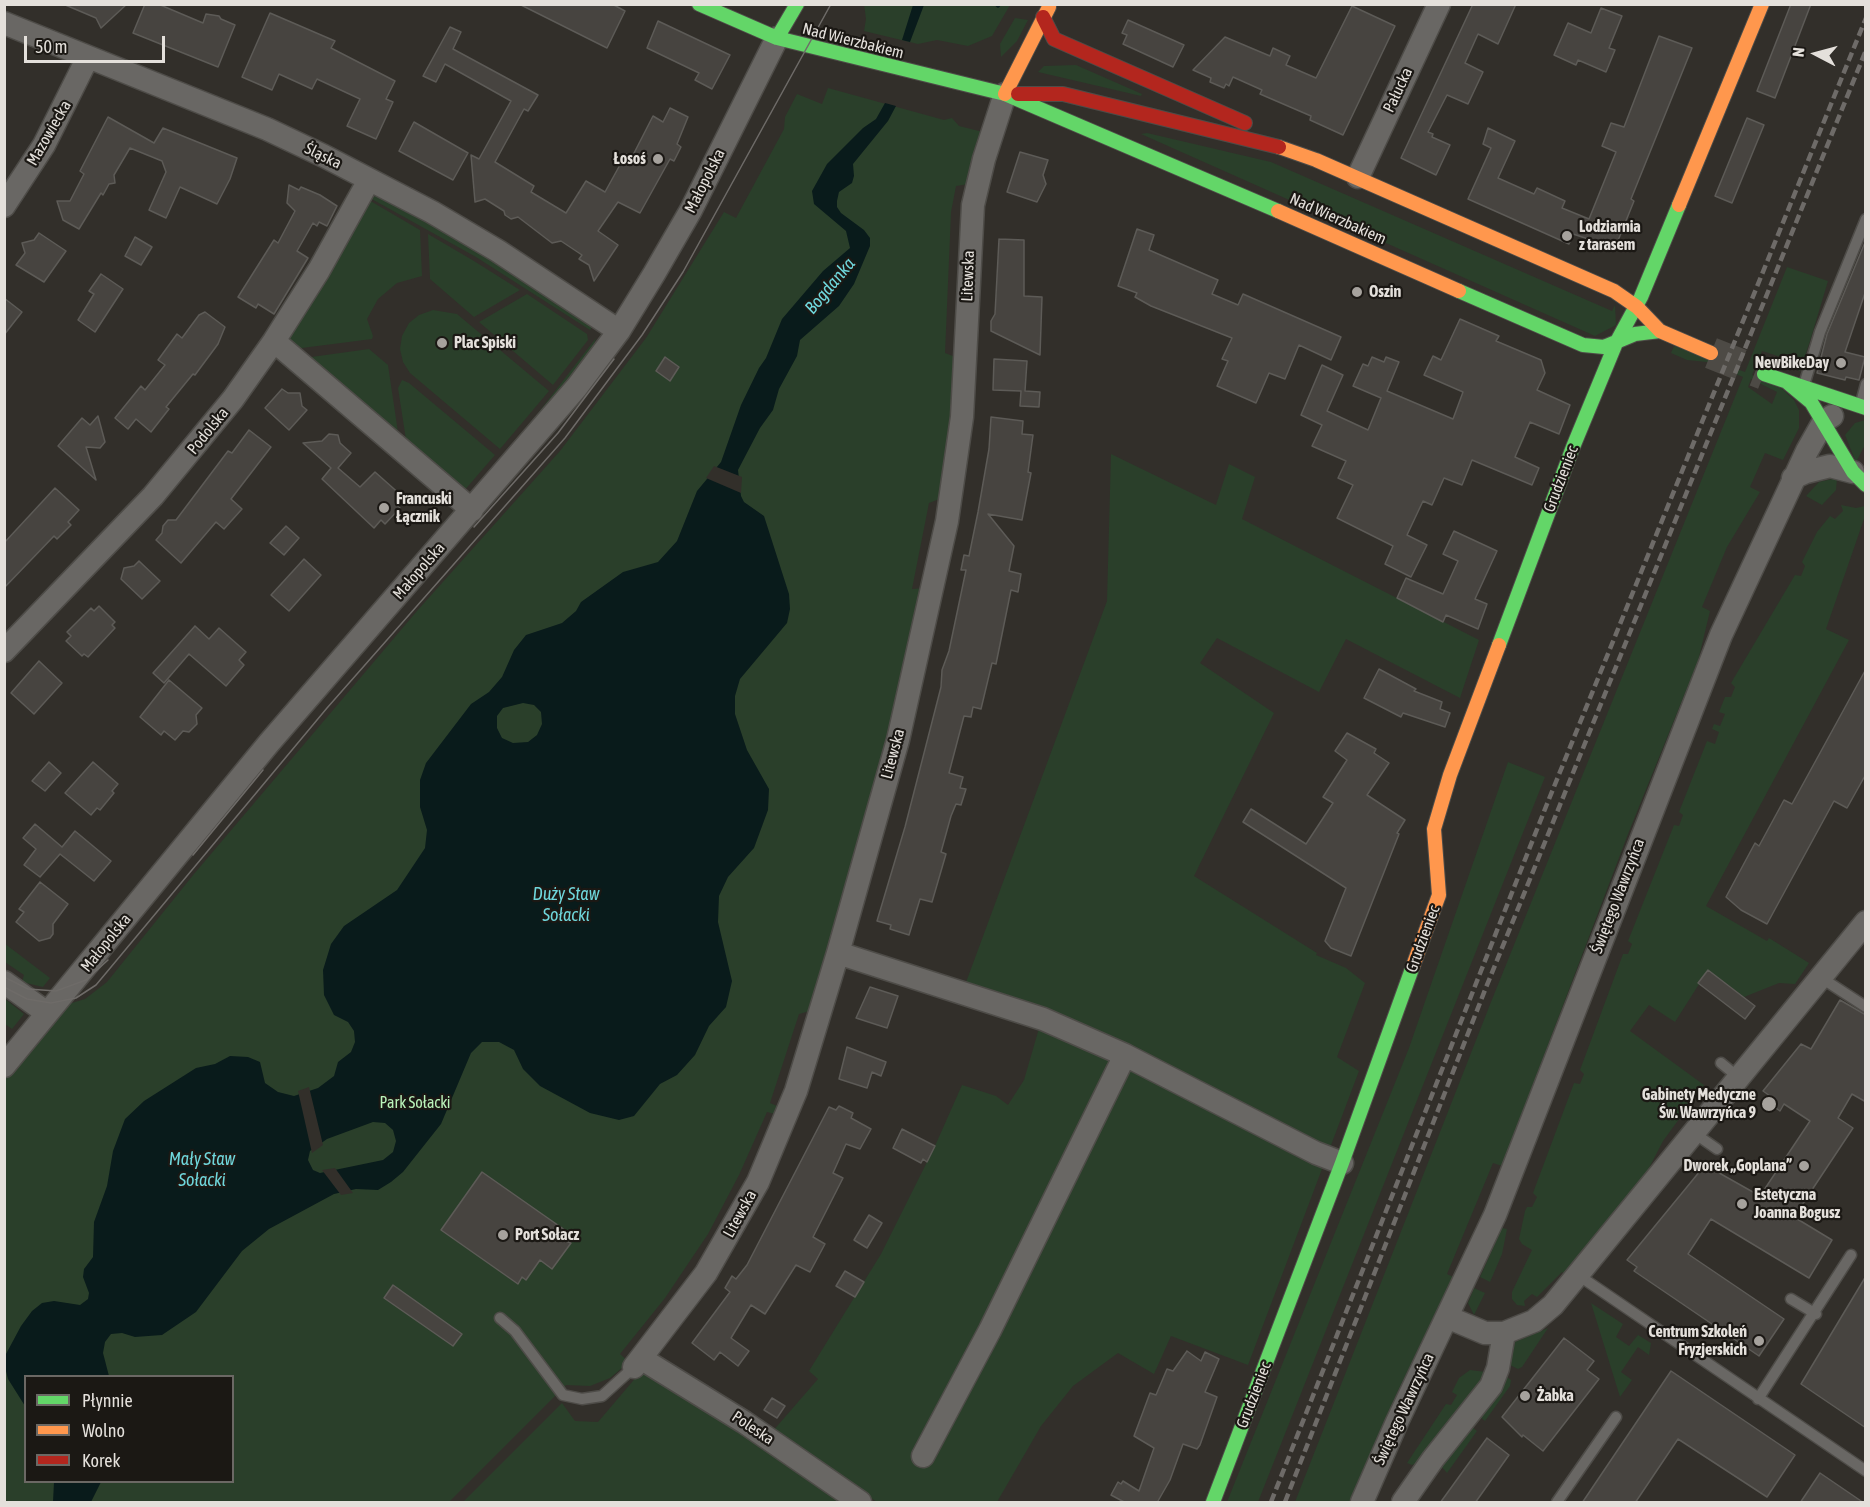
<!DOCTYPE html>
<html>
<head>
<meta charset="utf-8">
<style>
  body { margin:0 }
  #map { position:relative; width:1870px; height:1507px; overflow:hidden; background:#322f2a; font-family:"Asap Condensed",sans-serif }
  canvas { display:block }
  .frame { position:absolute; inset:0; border:6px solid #e4e0db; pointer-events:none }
  .legend { position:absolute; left:24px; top:1375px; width:210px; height:108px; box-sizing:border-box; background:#1b1814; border:2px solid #6b6864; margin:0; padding:8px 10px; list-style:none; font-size:18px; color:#e4e0db }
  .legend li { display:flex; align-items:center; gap:12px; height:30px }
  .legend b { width:30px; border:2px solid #6b6864 }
  .north { position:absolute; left:1786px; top:24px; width:60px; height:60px; -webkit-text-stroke:4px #1b1814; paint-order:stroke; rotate:276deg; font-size:16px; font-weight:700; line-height:24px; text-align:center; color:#e4e0db }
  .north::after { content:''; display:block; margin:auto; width:21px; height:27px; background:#e4e0db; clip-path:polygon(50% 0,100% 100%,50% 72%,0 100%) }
  .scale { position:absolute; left:24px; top:36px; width:141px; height:27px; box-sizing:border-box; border:3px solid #e4e0db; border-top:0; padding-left:8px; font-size:18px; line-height:21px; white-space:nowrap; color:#e4e0db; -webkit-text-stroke:4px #1b1814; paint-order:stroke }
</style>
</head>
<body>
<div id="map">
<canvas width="1870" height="1507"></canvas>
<div class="frame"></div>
<ul class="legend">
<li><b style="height:8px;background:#63d668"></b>Płynnie</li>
<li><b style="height:8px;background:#ff974d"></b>Wolno</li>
<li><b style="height:8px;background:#b3261e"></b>Korek</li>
</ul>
<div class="north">N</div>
<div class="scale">50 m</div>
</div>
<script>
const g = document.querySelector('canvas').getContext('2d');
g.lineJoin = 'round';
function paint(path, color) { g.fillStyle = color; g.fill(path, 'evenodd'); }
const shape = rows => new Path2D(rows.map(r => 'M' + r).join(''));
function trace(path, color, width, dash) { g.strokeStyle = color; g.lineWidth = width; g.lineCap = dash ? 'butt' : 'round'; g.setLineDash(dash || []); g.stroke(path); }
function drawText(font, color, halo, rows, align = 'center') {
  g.font = font + ' "Asap Condensed",sans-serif'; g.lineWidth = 4.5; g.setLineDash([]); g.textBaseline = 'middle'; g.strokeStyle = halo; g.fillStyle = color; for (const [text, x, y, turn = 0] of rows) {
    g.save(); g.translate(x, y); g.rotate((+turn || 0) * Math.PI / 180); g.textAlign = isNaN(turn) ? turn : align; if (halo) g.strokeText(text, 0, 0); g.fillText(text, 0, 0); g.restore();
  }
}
paint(shape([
  [864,4,1010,5,992,36,968,46,937,40,918,44,864,31,866,19],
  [1015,18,1028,20,1017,41,1001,57,1000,44],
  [1076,65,1142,94,1141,96,1038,72,1044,66],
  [828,88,944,120,952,118,959,126,983,132,969,184,956,186,951,212,945,353,958,358,942,498,929,503,912,589,925,588,911,656,813,1010,799,1014,770,1103,782,1108,779,1115,767,1112,739,1175,708,1234,665,1298,620,1354,629,1362,610,1378,590,1386,566,1385,449,1502,5,1502,4,1080,62,1006,85,999,107,982,194,874,417,611,560,451,646,338,724,212,736,218,784,129,785,117,797,94,822,104],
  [26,1376,232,1376,232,1482,26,1482],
  [1147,133,1271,162,1612,311,1615,305,1616,325,1595,336,1141,134],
  [376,196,382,197,449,234,520,277,592,327,590,330,476,257,370,198],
  [367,199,420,230,422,276,397,283,378,299,367,319,373,336,372,339,294,349,288,341,290,331],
  [428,234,474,261,520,290,474,317,430,279],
  [1787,267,1828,281,1810,341,1800,371,1791,368,1793,361,1762,351,1752,375,1779,386,1794,400,1799,410,1799,428,1783,460,1765,453,1750,487,1760,492,1727,547,1702,607,1710,611,1698,661,1628,834,1502,1166,1493,1163,1447,1274,1453,1277,1396,1395,1349,1502,1295,1502,1491,1002,1743,377,1707,362,1687,360,1671,353,1674,346,1745,372],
  [1751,379,1777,392,1772,404,1748,387],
  [527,294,587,334,588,340,553,385,479,322],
  [433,310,457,314,549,391,500,449,410,373,403,362,400,349,402,336,409,323,419,315],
  [596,338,591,354,475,491,470,493,535,417],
  [369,349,388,365,399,439,304,358],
  [402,380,409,383,495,455,463,492,407,446,398,388],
  [1865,420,1865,445,1856,462,1845,435,1855,423],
  [1111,454,1216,505,1229,464,1255,477,1242,519,1479,640,1460,698,1346,639,1319,692,1217,638,1200,663,1274,713,1194,876,1317,953,1316,955,1346,968,1365,983,1337,1057,1359,1071,1248,1365,1171,1336,1154,1374,1118,1353,1073,1386,1041,1426,997,1502,877,1502,772,1432,818,1379,809,1371,881,1254,935,1146,962,1085,996,1096,1008,1105,1024,1080,1040,1025,965,985,1107,601],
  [1837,478,1836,490,1822,505,1806,496,1819,482],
  [1841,505,1856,508,1865,506,1865,516,1826,629,1849,640,1706,906,1767,941,1769,938,1809,963,1795,984,1779,983,1744,997,1708,970,1675,1022,1649,1005,1630,1031,1704,1085,1663,1141,1648,1170,1567,1276,1562,1272,1537,1297,1532,1294,1524,1301,1525,1306,1517,1305,1512,1299,1512,1292,1532,1250,1522,1244,1519,1239,1525,1211,1527,1207,1532,1207,1537,1197,1533,1193,1574,1083,1580,1084,1584,1074,1580,1070,1623,954,1628,954,1632,944,1628,941,1674,825,1679,826,1683,815,1679,812,1707,741,1715,744,1719,732,1712,729,1714,724,1720,726,1725,714,1719,712,1725,697,1731,697,1735,687,1731,683,1795,575,1801,576,1805,566,1802,562,1817,532,1830,516,1835,519,1843,511],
  [1508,762,1545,777,1258,1502,1227,1502,1409,1048],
  [4,943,50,978,43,987,22,982,24,975,5,962],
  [4,998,24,1014,12,1029,5,1024],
  [1502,1228,1507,1229,1502,1254,1490,1282,1480,1277],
  [1474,1288,1485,1293,1474,1315,1468,1303],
  [1591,1303,1623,1324,1616,1337,1629,1346,1638,1335,1651,1343,1649,1355,1638,1347,1621,1372,1632,1380,1620,1397],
  [1548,1328,1522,1367,1518,1369,1510,1365,1515,1342],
  [644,1368,846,1502,463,1502,562,1403,575,1421,598,1422],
  [1470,1370,1486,1372,1480,1386,1419,1462,1412,1465,1407,1463,1446,1404,1451,1405,1457,1395,1452,1392,1459,1378],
  [1506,1376,1511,1380,1510,1386,1485,1421,1480,1417],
  [1472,1427,1477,1431,1447,1473,1439,1464]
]), '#2a3f2a');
paint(shape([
  [913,5,924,5,910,42,902,40],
  [885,103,896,106,888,121,853,164,854,176,852,183,839,192,837,201,837,207,841,213,864,230,870,238,870,246,854,284,839,306,800,340,797,356,779,389,773,410,760,428,738,470,741,496,744,502,764,516,789,594,790,609,787,623,740,679,735,696,735,714,747,750,769,789,768,810,754,848,728,877,719,896,718,922,732,981,726,1007,709,1026,695,1055,677,1075,660,1084,634,1116,619,1120,590,1113,540,1086,523,1069,514,1050,499,1042,482,1042,471,1053,441,1124,403,1172,391,1182,378,1190,356,1189,334,1194,269,1229,242,1251,196,1312,162,1335,135,1337,122,1333,111,1334,105,1342,103,1353,109,1376,26,1376,25,1406,8,1379,5,1367,6,1354,21,1326,32,1311,42,1303,54,1301,80,1305,88,1299,89,1293,83,1277,84,1269,93,1257,94,1222,107,1186,113,1151,125,1119,144,1101,196,1068,215,1064,230,1056,248,1057,260,1062,265,1083,278,1092,294,1096,318,1088,334,1076,338,1062,351,1052,355,1042,354,1031,348,1022,334,1015,324,995,323,970,331,944,344,926,397,890,425,848,427,830,420,807,420,780,426,763,471,704,489,692,502,677,514,650,526,635,562,623,576,611,581,602,623,572,658,562,677,541,697,491,721,462,741,405,759,368,766,358,782,319,823,271,850,248,846,231,814,204,812,191,827,164,863,128,876,119],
  [523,703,534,705,541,712,542,724,537,735,528,742,513,743,502,738,497,728,497,716,503,708],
  [373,1122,385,1123,393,1130,396,1141,393,1152,383,1160,320,1173,313,1170,308,1160,310,1151,327,1139],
  [54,1482,101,1482,91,1502,53,1502]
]), '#091b1b');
paint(shape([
  [714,466,742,477,741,493,706,478],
  [309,1087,323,1145,312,1153,298,1091],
  [335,1168,353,1193,341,1195,322,1170]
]), '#322f2a');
trace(shape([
  [997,4,998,5]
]), '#091b1b', 5);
const building = shape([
  [63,4,127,4,101,28,96,18,63,4],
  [145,4,158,4,203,23,206,14,219,16,221,19,235,25,218,67,133,33,145,4],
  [519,4,612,4,625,11,607,48,519,4],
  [1473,4,1516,4,1498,44,1478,34,1465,63,1483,72,1468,104,1447,95,1428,132,1433,134,1432,137,1450,145,1436,175,1401,158,1473,4],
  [1791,4,1811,4,1775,98,1757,91,1791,4],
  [1352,6,1395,26,1343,135,1310,120,1311,116,1260,94,1262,90,1233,77,1229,86,1226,84,1224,88,1210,82,1211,78,1193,70,1225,37,1270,56,1273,48,1290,56,1286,65,1316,78,1352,6],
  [1601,8,1622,16,1609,48,1615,50,1606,72,1578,60,1576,65,1554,55,1568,23,1591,33,1601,8],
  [270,13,335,41,331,48,395,81,386,99,393,102,376,139,347,126,360,99,317,79,312,89,279,74,272,90,242,77,270,13],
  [1128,20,1184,45,1173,67,1123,44,1127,35,1122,33,1128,20],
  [658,21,730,55,712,89,695,80,699,73,647,48,658,21],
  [450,27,461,32,453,49,538,95,528,111,524,109,495,162,534,186,531,192,566,213,586,181,605,192,626,154,632,157,653,116,663,122,670,108,688,117,677,144,681,147,674,161,670,159,640,213,618,202,598,231,618,245,594,281,589,265,579,259,582,255,561,241,552,243,518,217,511,219,505,215,504,211,485,199,475,202,471,155,479,159,511,101,445,64,436,82,423,76,450,27],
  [1659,36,1692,48,1631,199,1634,201,1615,248,1573,234,1569,244,1468,199,1491,148,1483,144,1488,128,1515,141,1498,178,1534,194,1537,188,1565,201,1562,208,1589,219,1616,152,1602,146,1611,123,1624,127,1659,36],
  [108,117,154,143,163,128,237,158,230,179,217,204,180,187,166,218,149,210,166,172,162,161,130,148,114,175,115,183,109,184,103,195,101,193,79,229,63,220,57,201,70,201,84,174,80,171,108,117],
  [1747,118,1764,125,1732,203,1715,196,1747,118],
  [414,122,468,153,453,180,399,151,414,122],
  [1020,152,1048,160,1043,175,1046,184,1037,202,1007,192,1020,152],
  [289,185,299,190,301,187,320,195,337,206,327,226,319,222,317,226,313,223,297,251,308,258,274,314,258,304,256,308,238,297,274,240,278,243,295,211,287,203,289,185],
  [1137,229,1154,235,1149,250,1218,280,1212,294,1238,305,1243,294,1341,337,1331,360,1299,345,1285,379,1269,373,1256,403,1217,386,1228,361,1222,359,1232,338,1151,306,1135,297,1137,293,1118,286,1137,229],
  [39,233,66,251,44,282,16,265,25,253,22,243,34,240,39,233],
  [135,237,152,247,141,265,125,256,135,237],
  [999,239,1024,240,1024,296,1042,297,1040,355,991,331,991,321,995,314,999,239],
  [1866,240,1866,290,1845,352,1865,357,1859,380,1846,377,1845,380,1817,373,1827,334,1866,240],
  [101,274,123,289,95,332,78,320,94,294,89,291,101,274],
  [4,298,22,312,4,335,4,298],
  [205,312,225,327,218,344,195,375,193,374,166,407,169,409,151,432,136,419,128,429,115,418,141,386,145,390,165,365,158,360,177,334,182,338,199,315,205,312],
  [1460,319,1499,336,1496,341,1541,360,1545,373,1537,390,1570,405,1559,434,1530,422,1515,457,1539,468,1532,485,1472,460,1462,485,1444,478,1432,505,1423,501,1407,535,1427,545,1411,577,1385,564,1393,546,1337,518,1353,485,1338,478,1346,461,1312,446,1322,425,1301,415,1322,365,1343,375,1327,411,1368,430,1381,398,1353,386,1363,364,1368,366,1372,357,1384,362,1386,357,1399,362,1387,391,1453,419,1463,392,1424,375,1433,356,1441,360,1460,319],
  [665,357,679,367,670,381,656,371,665,357],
  [994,359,1027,361,1025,391,1040,392,1039,407,1020,406,1021,391,993,390,994,359],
  [282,389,288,393,300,393,302,406,307,410,289,430,265,408,282,389],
  [98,416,105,442,100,448,86,447,96,480,58,446,82,418,90,425,98,416],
  [991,417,1023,421,1022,434,1033,435,1028,472,1031,473,1022,520,988,514,1014,546,1009,571,1021,574,1018,592,1011,590,996,664,992,663,981,709,973,707,971,717,964,716,949,773,963,777,960,788,966,789,961,805,956,804,951,816,941,852,946,854,932,902,920,899,909,935,890,929,891,925,877,921,905,827,941,687,942,670,949,651,966,570,961,570,964,555,969,556,978,512,989,449,991,417],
  [249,430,271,447,231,499,242,509,224,529,216,522,181,563,156,540,162,533,163,526,168,520,176,520,228,451,232,453,249,430],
  [329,434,338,435,340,443,351,453,338,468,360,487,375,472,402,496,395,504,400,508,385,524,381,520,374,528,322,479,331,468,303,443,322,441,329,434],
  [55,488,79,510,68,522,71,525,57,539,54,536,4,588,4,543,55,488],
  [286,526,299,538,284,555,270,543,286,526],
  [1454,531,1497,551,1475,599,1487,604,1478,629,1446,615,1443,622,1397,598,1406,578,1443,594,1458,561,1443,554,1454,531],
  [304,559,321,575,289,611,271,595,304,559],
  [139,561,160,581,142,599,121,579,124,568,134,566,139,561],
  [99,606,115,622,112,625,115,628,88,657,84,654,82,656,66,641,71,636,67,632,91,608,94,611,99,606],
  [195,626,209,639,219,628,246,652,239,660,244,665,226,686,189,654,164,683,153,673,195,626],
  [39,661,62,683,34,714,11,693,39,661],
  [1379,669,1416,689,1414,691,1442,702,1440,709,1450,713,1445,727,1403,713,1401,717,1364,698,1379,669],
  [1866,669,1866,774,1847,808,1834,801,1767,924,1741,910,1726,897,1755,843,1759,846,1784,800,1792,804,1866,669],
  [169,680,202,708,196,715,197,724,189,732,183,731,175,740,164,731,161,735,140,717,169,680],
  [1347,733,1376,749,1374,753,1389,763,1367,795,1405,820,1397,833,1399,834,1351,956,1331,948,1325,941,1346,888,1243,822,1251,809,1306,844,1333,803,1323,797,1347,760,1335,751,1347,733],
  [49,762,61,773,45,791,32,781,49,762],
  [93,762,118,784,112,791,114,793,100,810,97,808,91,815,65,793,93,762],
  [35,824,62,847,75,831,111,861,94,881,60,854,40,877,24,865,36,849,23,838,35,824],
  [40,882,68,904,53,924,53,934,50,938,39,941,16,922,24,912,19,909,40,882],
  [1708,970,1755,1006,1745,1019,1698,983,1708,970],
  [870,987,898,996,887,1028,856,1018,870,987],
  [1840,1000,1866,1015,1866,1102,1852,1094,1838,1118,1853,1128,1794,1217,1832,1240,1809,1278,1711,1219,1688,1254,1784,1319,1759,1356,1634,1271,1637,1267,1627,1260,1705,1165,1760,1196,1810,1121,1784,1104,1780,1111,1766,1101,1770,1096,1763,1091,1801,1044,1811,1049,1840,1000],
  [847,1047,886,1062,881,1076,872,1072,867,1088,839,1079,847,1047],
  [839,1106,853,1113,851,1118,871,1129,860,1149,846,1144,833,1173,843,1178,813,1237,825,1244,810,1272,796,1265,765,1314,751,1305,731,1338,749,1351,738,1366,720,1352,714,1360,692,1343,730,1292,725,1288,732,1276,736,1279,747,1265,829,1107,836,1110,839,1106],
  [902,1129,935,1146,927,1162,923,1159,921,1163,893,1148,902,1129],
  [482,1172,572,1235,568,1242,571,1243,552,1269,540,1260,526,1280,522,1277,518,1284,441,1230,482,1172],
  [869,1215,882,1223,867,1248,854,1240,869,1215],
  [845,1271,864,1282,855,1297,836,1286,845,1271],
  [1866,1276,1866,1428,1801,1384,1866,1276],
  [393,1285,462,1334,453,1346,384,1298,393,1285],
  [1564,1338,1594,1361,1587,1370,1599,1379,1543,1451,1523,1435,1522,1437,1502,1417,1564,1338],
  [1187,1351,1201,1361,1205,1352,1219,1359,1205,1392,1217,1397,1200,1445,1197,1449,1183,1444,1170,1480,1158,1501,1161,1503,1126,1503,1111,1495,1118,1482,1121,1484,1123,1481,1139,1491,1154,1448,1134,1436,1150,1393,1156,1395,1167,1369,1173,1371,1187,1351],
  [1671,1371,1795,1455,1767,1497,1678,1439,1635,1503,1582,1503,1671,1371],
  [772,1398,785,1406,777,1418,764,1410,772,1398],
  [1487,1438,1509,1455,1475,1503,1440,1503,1487,1438],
  [1820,1473,1864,1503,1800,1503,1820,1473]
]);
paint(building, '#474440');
trace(building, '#5d5b57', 1.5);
trace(shape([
  [1711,353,1764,374]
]), '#4d4a45', 32, [32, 16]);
const lane = shape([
  [1804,385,1820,332,1866,219],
  [1861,403,1866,384],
  [1820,977,1866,1007],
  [1721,1063,1738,1077],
  [1694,1133,1717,1149],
  [1578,1275,1866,1471],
  [1791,1299,1816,1314],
  [500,1318,515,1331,563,1395,582,1399,602,1396,634,1367],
  [1758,1399,1851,1255],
  [1557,1502,1616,1417]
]);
const street = shape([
  [4,23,267,129,324,156,432,212,498,251,619,331],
  [1358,177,1439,4],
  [4,206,44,145,88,57],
  [274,341,472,510],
  [1793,478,1806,472,1830,466,1853,472],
  [4,651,153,496,233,399,274,341,319,270,369,180],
  [838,953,1043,1019,1125,1055,1316,1153,1342,1163],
  [4,982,47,1013],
  [4,1066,269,743,577,387,619,331,654,274,691,210,777,38],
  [1447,1317,1485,1333,1504,1333],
  [642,1359,744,1422,860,1502],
  [634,1367,706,1273,758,1182,796,1091,838,953,898,740,947,521,962,417,973,205,984,159,1005,94],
  [923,1456,990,1330,1125,1055],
  [1362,1502,1397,1422,1495,1215,1721,635,1807,451,1824,421,1832,416],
  [1403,1502,1433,1459,1491,1386,1498,1368,1504,1333,1534,1321,1553,1305,1866,922]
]);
const fast = shape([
  [699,4,777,38,1005,94,1278,211],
  [777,38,797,4],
  [1459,291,1583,345,1604,347,1635,334,1660,331],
  [1764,374,1866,408],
  [1787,382,1811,402,1853,472,1866,485],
  [1499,645,1573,447,1616,343,1641,297,1679,205],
  [1213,1502,1342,1163,1413,966]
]);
const slow = shape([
  [1005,94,1049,7],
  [1279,147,1316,160,1614,291,1637,307,1660,331,1711,353],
  [1679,205,1762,4],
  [1278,211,1459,291],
  [1413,966,1439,895,1434,829,1450,775,1499,645]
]);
const jam = shape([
  [1043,17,1054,39,1245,123],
  [1018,94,1063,94,1279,147]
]);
trace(lane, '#4e4c48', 13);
trace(street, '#4e4c48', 25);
trace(fast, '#4e4c48', 16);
trace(slow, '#4e4c48', 16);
trace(jam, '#4e4c48', 16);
trace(lane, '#696764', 10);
trace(street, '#696764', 22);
trace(fast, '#63d668', 14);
trace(slow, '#ff974d', 14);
trace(jam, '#b3261e', 14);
trace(shape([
  [474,527,558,433,614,359],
  [193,855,263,770],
  [4,977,28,989,56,991,86,980,108,960],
  [4,987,27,999,51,1003,76,998,96,985,327,708,565,438,642,335,683,272,831,4]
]), '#6e6b68', 1.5);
trace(shape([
  [1271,1502,1547,804,1866,18],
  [1285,1502,1485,990,1866,50]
]), '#6e6b68', 4.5, [9, 4.5]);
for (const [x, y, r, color] of [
  [658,159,6,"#a6a29d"],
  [1567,236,6,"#a6a29d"],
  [1357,292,6,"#a6a29d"],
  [442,343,6,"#a6a29d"],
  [1841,363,6,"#a6a29d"],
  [384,508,6,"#a6a29d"],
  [1769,1104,8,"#a6a29d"],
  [1804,1166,6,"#a6a29d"],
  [1742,1204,6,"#a6a29d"],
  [503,1235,6,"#a6a29d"],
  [1759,1341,6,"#a6a29d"],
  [1525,1396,6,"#a6a29d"]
]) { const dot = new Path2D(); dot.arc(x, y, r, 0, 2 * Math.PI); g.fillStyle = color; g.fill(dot); trace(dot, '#1b1814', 2); }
drawText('16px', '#e4e0db', '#1b1814', [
  ["Nad Wierzbakiem",853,41,14],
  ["Pałucka",1398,90,-65],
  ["Mazowiecka",49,133,-60],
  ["Śląska",323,156,26],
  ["Małopolska",705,181,-63],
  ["Nad Wierzbakiem",1338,219,24],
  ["Litewska",968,276,-88],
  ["Podolska",208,431,-51],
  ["Grudzieniec",1561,479,-69],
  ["Małopolska",419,571,-49],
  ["Litewska",893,754,-75],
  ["Świętego Wawrzyńca",1618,896,-69],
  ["Grudzieniec",1423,939,-70],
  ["Małopolska",106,943,-51],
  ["Litewska",740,1214,-61],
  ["Grudzieniec",1254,1395,-69],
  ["Świętego Wawrzyńca",1404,1409,-65],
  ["Poleska",753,1428,34]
]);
drawText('bold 16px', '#e4e0db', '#1b1814', [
  ["Łosoś",646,159,"right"],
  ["Lodziarnia",1579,227],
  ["z tarasem",1579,245],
  ["Oszin",1369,292],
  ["Plac Spiski",454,343],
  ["NewBikeDay",1829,363,"right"],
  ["Francuski",396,499],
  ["Łącznik",396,517],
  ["Gabinety Medyczne",1756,1095,"right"],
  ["Św. Wawrzyńca 9",1756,1113,"right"],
  ["Dworek „Goplana”",1792,1166,"right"],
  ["Estetyczna",1754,1195],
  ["Joanna Bogusz",1754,1213],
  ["Port Sołacz",515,1235],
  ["Centrum Szkoleń",1747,1332,"right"],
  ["Fryzjerskich",1747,1350,"right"],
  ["Żabka",1537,1396]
], 'left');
drawText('16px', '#baf3ba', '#1b1814', [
  ["Park Sołacki",415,1103]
]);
drawText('italic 18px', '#6fd7dc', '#1b1814', [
  ["Bogdanka",830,286,-50],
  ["Duży Staw",566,894],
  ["Sołacki",566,915],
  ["Mały Staw",202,1159],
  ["Sołacki",202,1180]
]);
</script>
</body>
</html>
